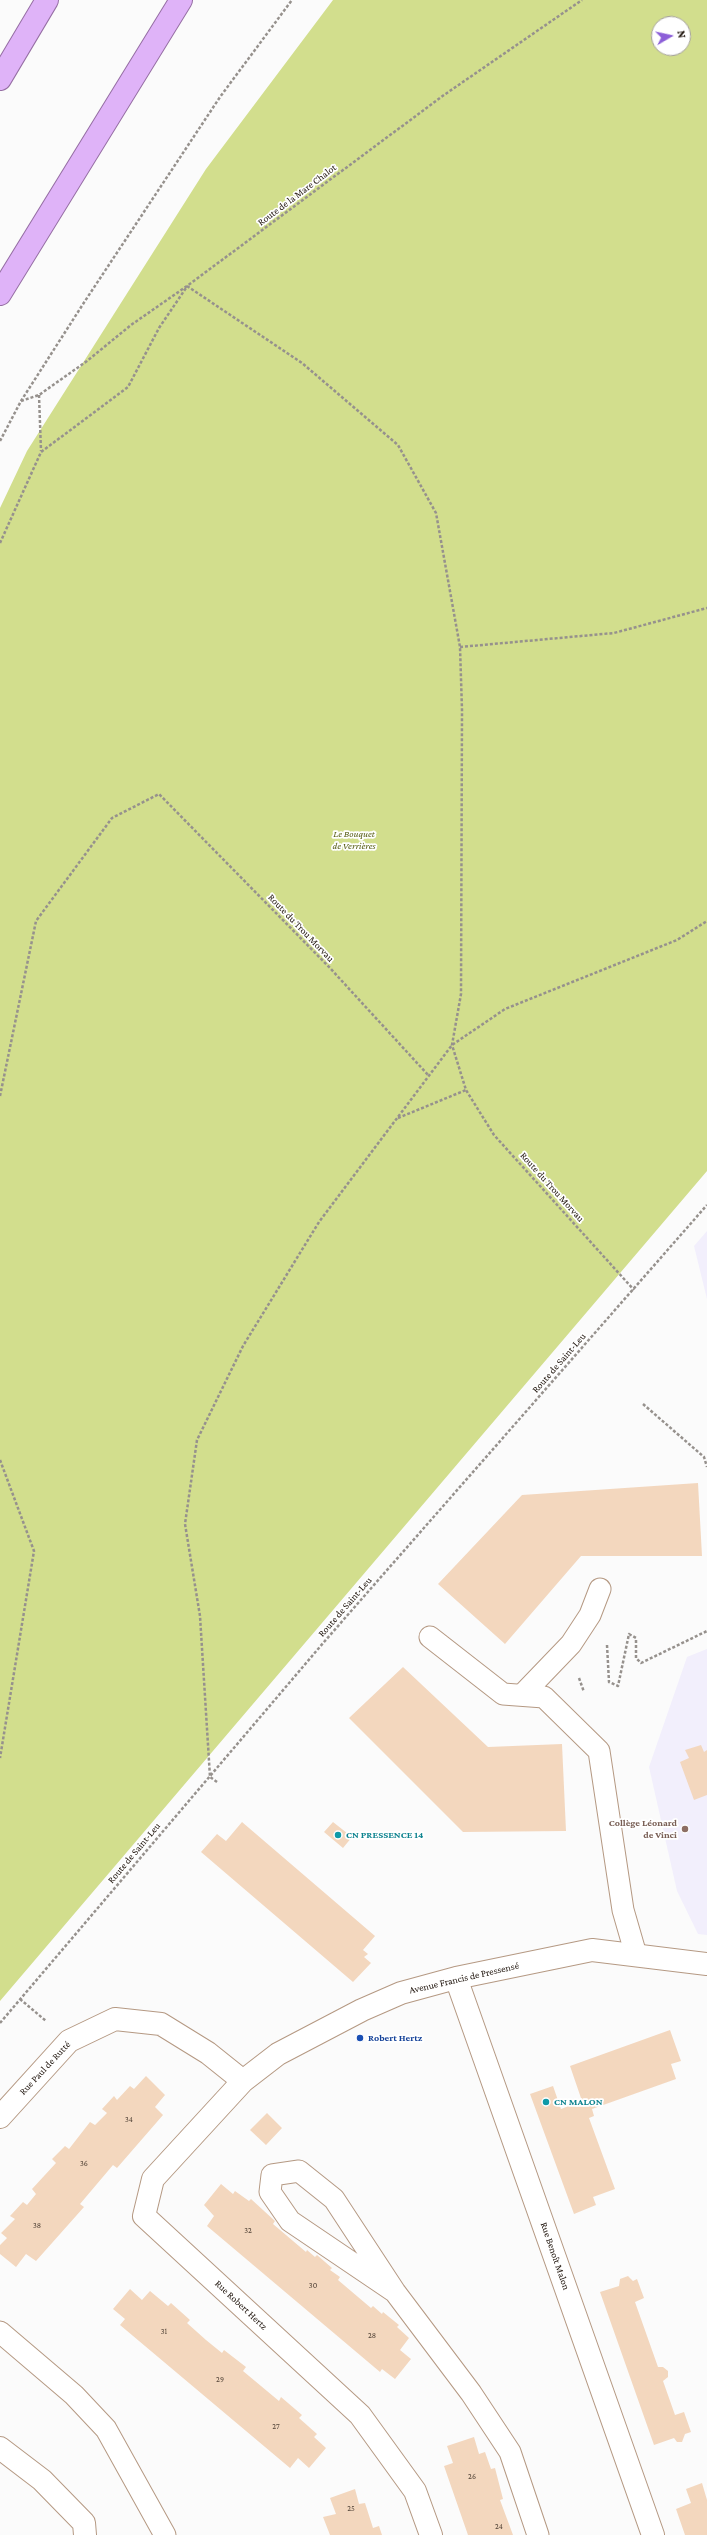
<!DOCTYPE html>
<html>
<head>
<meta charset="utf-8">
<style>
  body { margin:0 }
  #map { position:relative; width:707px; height:2535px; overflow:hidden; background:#fbfbfb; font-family:"Crimson Pro",serif }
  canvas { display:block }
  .north { position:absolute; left:651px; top:16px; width:40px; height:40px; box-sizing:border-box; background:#fff; border:1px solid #a5a19d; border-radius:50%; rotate:81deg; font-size:11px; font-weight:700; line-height:16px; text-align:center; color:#1e130b }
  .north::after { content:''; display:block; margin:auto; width:14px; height:18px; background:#8c5fd8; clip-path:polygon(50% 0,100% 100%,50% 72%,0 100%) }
</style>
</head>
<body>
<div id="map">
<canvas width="707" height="2535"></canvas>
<div class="north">N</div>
</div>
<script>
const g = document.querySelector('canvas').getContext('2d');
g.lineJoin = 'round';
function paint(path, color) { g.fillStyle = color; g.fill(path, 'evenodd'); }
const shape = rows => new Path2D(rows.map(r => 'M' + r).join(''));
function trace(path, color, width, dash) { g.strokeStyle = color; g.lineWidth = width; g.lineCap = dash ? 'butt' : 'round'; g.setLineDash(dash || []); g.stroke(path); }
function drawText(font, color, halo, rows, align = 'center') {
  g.font = font + ' "Crimson Pro",serif'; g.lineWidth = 3.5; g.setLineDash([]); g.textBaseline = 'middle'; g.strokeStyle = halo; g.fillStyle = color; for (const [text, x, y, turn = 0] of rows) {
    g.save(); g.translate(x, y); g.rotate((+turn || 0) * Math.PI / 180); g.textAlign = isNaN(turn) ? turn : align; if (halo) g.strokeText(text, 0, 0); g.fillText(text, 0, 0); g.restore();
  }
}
paint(shape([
  [707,1231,707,1299,694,1246],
  [707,1649,707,1935,698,1934,677,1891,649,1767,687,1657]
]), '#f2effc');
paint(shape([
  [333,0,707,0,707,1171,0,2001,0,508,27,451,206,169],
  [659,24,683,24,683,48,659,48]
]), '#d2de8d');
paint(shape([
  [698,1483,702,1556,581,1556,505,1644,438,1584,522,1495],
  [403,1667,488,1747,562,1744,566,1831,463,1832,349,1718],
  [701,1745,704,1752,707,1750,707,1795,694,1800,680,1762,689,1758,685,1750],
  [242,1822,375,1936,363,1950,368,1954,364,1957,371,1963,353,1982,201,1852,217,1834,226,1841],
  [333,1822,352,1837,343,1848,324,1832],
  [670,2030,681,2061,671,2064,676,2079,592,2109,594,2116,589,2118,615,2189,593,2197,596,2205,574,2214,530,2094,553,2086,561,2109,582,2101,570,2066],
  [146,2076,165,2095,155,2107,163,2115,117,2168,113,2165,80,2204,84,2207,36,2261,26,2254,16,2267,0,2254,0,2245,7,2238,1,2233,15,2219,10,2216,23,2202,27,2205,36,2194,32,2189,56,2163,52,2159,65,2146,69,2149,90,2122,95,2125,107,2113,102,2109,114,2096,117,2100,130,2086,134,2089],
  [267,2113,282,2128,266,2145,250,2130],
  [221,2184,233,2194,235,2191,249,2201,251,2199,275,2221,273,2224,306,2252,307,2250,315,2257,317,2255,332,2268,330,2270,340,2277,338,2280,371,2308,373,2306,382,2314,383,2312,399,2325,397,2327,409,2338,400,2350,411,2359,395,2379,382,2369,380,2372,207,2226,214,2216,204,2205],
  [628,2276,633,2281,637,2279,644,2298,635,2302,658,2367,663,2367,668,2371,668,2377,663,2381,675,2415,684,2412,691,2432,685,2434,682,2442,677,2442,674,2438,654,2445,600,2292,619,2286,620,2279],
  [130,2289,142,2300,150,2291,168,2306,171,2303,190,2320,187,2323,206,2340,222,2353,224,2350,246,2367,243,2371,279,2401,281,2397,302,2415,299,2418,317,2434,314,2437,326,2448,309,2468,298,2458,290,2468,120,2325,125,2319,113,2309],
  [474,2437,479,2454,485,2452,491,2469,495,2468,503,2499,500,2500,513,2535,468,2535,444,2466,453,2463,447,2446],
  [702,2483,707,2500,707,2535,685,2535,676,2509,691,2503,686,2489],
  [355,2489,359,2504,365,2503,373,2528,379,2526,382,2535,330,2535,323,2517,336,2514,330,2498]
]), '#f3d7be');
const service = shape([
  [430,1637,503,1694,544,1697,599,1751,623,1910,636,1955],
  [522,1695,571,1644,590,1615,600,1589],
  [395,2292,290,2221,270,2192,272,2175,299,2171,334,2199,395,2292,471,2393,510,2452,538,2535],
  [0,2332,74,2395,106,2429,165,2535]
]);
const minor = shape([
  [456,1978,653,2535],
  [0,2117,69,2041,115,2019,161,2024,208,2053,243,2081],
  [0,2448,42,2480,84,2523,85,2535],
  [431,2535,415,2491,360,2415,144,2216,153,2179,243,2081,278,2054,362,2010,401,1993,456,1978,592,1950,707,1964]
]);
const trunk = shape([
  [0,79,47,0],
  [0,294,181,0]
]);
trace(service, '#b59983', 23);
trace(minor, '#b59983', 24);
trace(trunk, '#966fa4', 24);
trace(shape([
  [187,286,302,363,398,445,436,513,460,647,462,710,461,994,452,1045,466,1090,494,1135,634,1290],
  [39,395,41,451],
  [21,401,39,395,87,361,131,325,187,286,444,95,582,0],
  [0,441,21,401,85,301,220,97,292,0],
  [0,543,41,452,128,387,159,328,186,288],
  [460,647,614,633,707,608],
  [0,1096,36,921,112,818,159,794,330,968,429,1076],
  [398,1118,466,1090],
  [643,1404,704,1457,707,1467],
  [0,1460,34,1551,0,1758],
  [607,1645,609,1682,618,1686,629,1634,636,1638,636,1658,641,1663,707,1631],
  [579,1678,584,1692],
  [217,1782,210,1777,200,1616,185,1524,197,1440,243,1346,319,1222,452,1045,505,1009,677,940,707,921],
  [20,1999,46,2021],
  [0,2023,324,1642,707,1205]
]), '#96918d', 2.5, [3, 2]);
trace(service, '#fff', 21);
trace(minor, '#fff', 22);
trace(trunk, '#dfb3f8', 22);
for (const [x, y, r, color] of [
  [685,1829,4,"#8d6e63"],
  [338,1835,4,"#0f9aa8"],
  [360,2038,4,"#1a4fb4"],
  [546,2102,4,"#0f9aa8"]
]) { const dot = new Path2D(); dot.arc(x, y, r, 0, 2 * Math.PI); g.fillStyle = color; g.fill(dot); trace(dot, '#fff', 1.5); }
drawText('8px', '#534438', null, [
  ["34",129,2120],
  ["36",84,2164],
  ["38",37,2226],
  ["32",248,2231],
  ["30",313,2286],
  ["31",164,2332],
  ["28",372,2336],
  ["29",220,2380],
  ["27",276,2427],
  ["26",472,2477],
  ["25",351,2509],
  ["24",499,2527]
]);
drawText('10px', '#1e130b', '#fff', [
  ["Route de la Mare Chalot",297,195,-37],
  ["Route du Trou Morvau",301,928,46],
  ["Route du Trou Morvau",552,1187,48],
  ["Route de Saint-Leu",559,1363,-49],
  ["Route de Saint-Leu",345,1607,-49],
  ["Route de Saint-Leu",134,1853,-50],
  ["Avenue Francis de Pressensé",464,1978,-13],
  ["Rue Paul de Rutté",45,2068,-47],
  ["Rue Benoît Malon",555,2256,71],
  ["Rue Robert Hertz",241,2305,43]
]);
drawText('italic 10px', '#565d13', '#fff', [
  ["Le Bouquet",354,834],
  ["de Verrières",354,846]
]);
drawText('bold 10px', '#785e54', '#fff', [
  ["Collège Léonard",677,1823],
  ["de Vinci",677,1835]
], 'right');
drawText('bold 10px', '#0d838f', '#fff', [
  ["CN PRESSENCE 14",346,1835],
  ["CN MALON",554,2102]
], 'left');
drawText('bold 10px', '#164399', '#fff', [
  ["Robert Hertz",368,2038]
], 'left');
</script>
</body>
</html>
